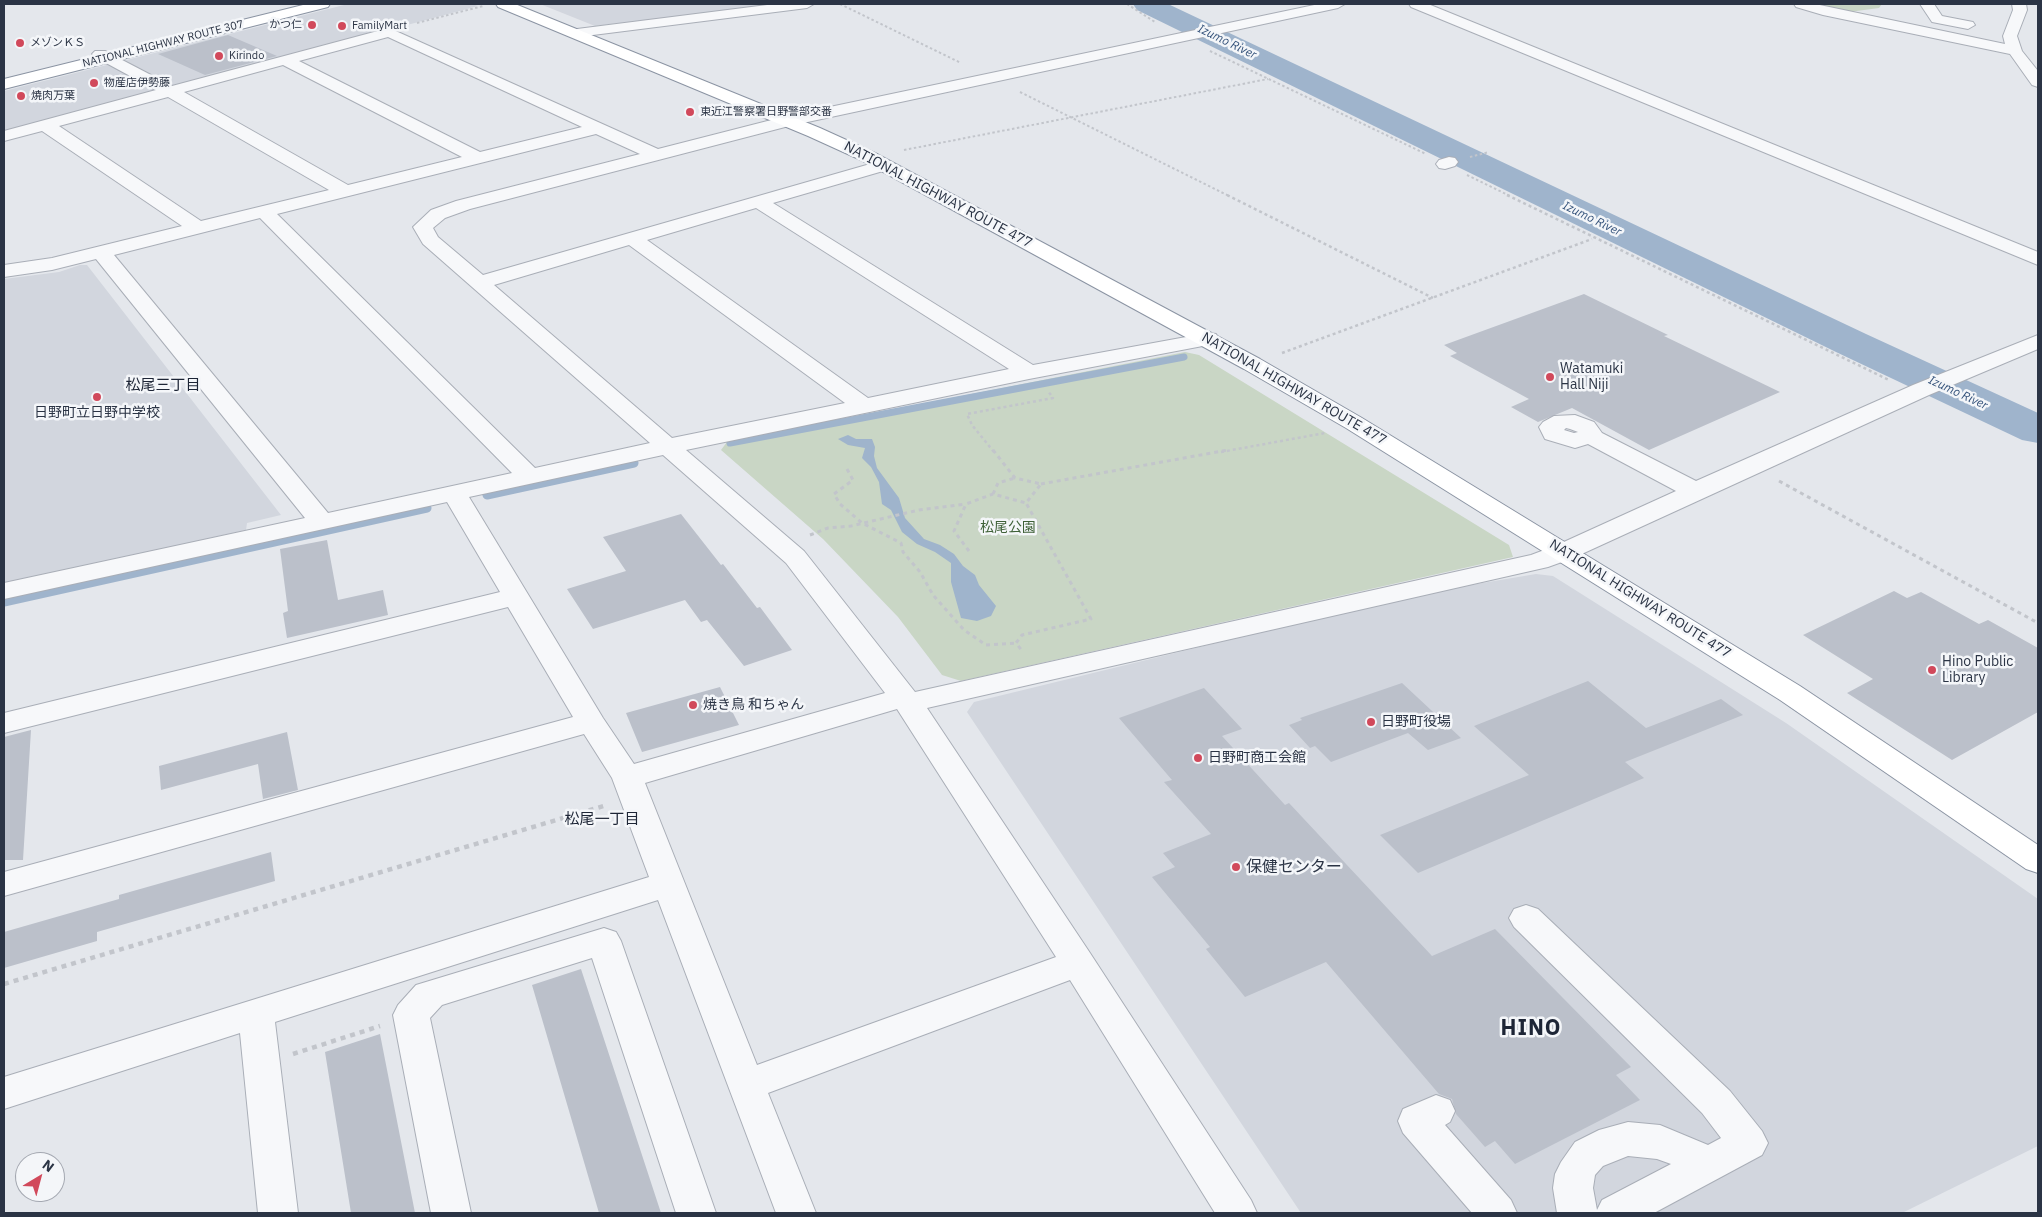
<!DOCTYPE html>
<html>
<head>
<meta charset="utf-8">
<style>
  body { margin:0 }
  #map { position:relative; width:2042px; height:1217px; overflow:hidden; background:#e4e7ec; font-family:"IBM Plex Sans",sans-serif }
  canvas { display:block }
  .frame { position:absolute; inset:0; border:5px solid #2b3445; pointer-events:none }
  .north { position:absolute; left:15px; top:1152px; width:50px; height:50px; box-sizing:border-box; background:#f4f6f9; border:1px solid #a4a8b1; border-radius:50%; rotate:37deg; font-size:14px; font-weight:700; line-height:20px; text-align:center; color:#2b3445 }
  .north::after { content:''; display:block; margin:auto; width:18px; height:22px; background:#d1495b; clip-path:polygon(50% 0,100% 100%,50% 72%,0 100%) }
</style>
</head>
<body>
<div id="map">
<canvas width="2042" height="1217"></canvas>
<div class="frame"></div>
<div class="north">N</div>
</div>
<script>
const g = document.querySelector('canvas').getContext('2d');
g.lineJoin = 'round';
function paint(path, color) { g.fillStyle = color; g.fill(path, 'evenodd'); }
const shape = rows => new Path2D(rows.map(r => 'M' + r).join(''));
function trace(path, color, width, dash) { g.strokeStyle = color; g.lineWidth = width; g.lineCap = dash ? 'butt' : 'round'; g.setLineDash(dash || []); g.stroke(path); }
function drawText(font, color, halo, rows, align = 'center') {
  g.font = font + ' "IBM Plex Sans","Noto Sans JP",sans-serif'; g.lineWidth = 5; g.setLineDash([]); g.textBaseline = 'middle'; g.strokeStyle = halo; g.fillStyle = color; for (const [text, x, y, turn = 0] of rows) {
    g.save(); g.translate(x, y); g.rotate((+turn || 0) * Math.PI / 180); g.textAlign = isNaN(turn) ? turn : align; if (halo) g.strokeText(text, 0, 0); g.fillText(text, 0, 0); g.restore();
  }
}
paint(shape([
  [348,4,472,4,478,6,4,133,4,91],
  [540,4,784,4,595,26],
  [80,265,87,265,281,515,247,523,246,530,4,584,4,279,59,272],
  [1536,574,1553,576,1786,723,2038,899,2038,1146,1902,1213,1301,1213,967,712,974,702,1417,594]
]), '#d2d6de');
paint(shape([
  [1791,4,1882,4,1879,8,1834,14],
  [1185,352,1199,355,1509,545,1513,557,961,681,942,675,898,617,823,539,721,450,727,442]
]), '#c9d6c5');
paint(shape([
  [848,435,856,439,872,439,875,447,874,456,877,468,899,498,905,518,924,539,940,545,954,554,963,566,975,575,979,585,996,606,991,616,977,621,961,618,951,582,951,563,935,552,917,544,902,532,891,510,882,504,879,482,871,467,862,458,865,448,848,445,838,439]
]), '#9fb4cc');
trace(shape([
  [730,443,1184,357]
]), '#9fb4cc', 7);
trace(shape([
  [487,495,634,463],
  [4,602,427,508]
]), '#9fb4cc', 9);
paint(shape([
  [1133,4,1168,4,1866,334,2038,413,2038,443,2022,440,1836,352,1137,10,1133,4]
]), '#9fb4cc');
paint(shape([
  [228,35,277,56,205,75,158,54],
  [1584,294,1668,335,1664,336,1780,392,1649,450,1572,408,1538,422,1511,407,1529,399,1450,356,1457,353,1444,345],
  [681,514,721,565,723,564,757,608,760,607,792,650,744,666,707,620,701,622,685,600,593,629,567,589,626,571,603,537],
  [327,540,338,600,383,590,388,615,287,638,283,613,288,611,280,549],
  [1894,591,1907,598,1921,592,1979,624,1988,620,2038,648,2038,712,1952,760,1847,693,1873,679,1803,635],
  [1588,681,1646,728,1721,699,1743,715,1625,762,1644,778,1418,873,1380,835,1529,775,1474,726],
  [1402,683,1461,738,1428,750,1408,733,1331,762,1315,746,1310,748,1289,725,1302,720,1300,718],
  [720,687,739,725,642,752,626,713],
  [1204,688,1242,729,1222,736,1285,805,1289,803,1432,956,1495,929,1631,1067,1616,1075,1640,1100,1515,1164,1495,1141,1485,1147,1456,1114,1452,1099,1439,1094,1326,962,1245,997,1206,949,1210,947,1152,877,1175,867,1163,853,1211,834,1164,782,1172,780,1119,718],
  [31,730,23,860,4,860,4,737],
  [287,732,298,790,263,799,258,764,161,790,159,766],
  [271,852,275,881,97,932,97,941,4,968,4,932,119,899,119,895],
  [581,969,661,1213,599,1213,532,985],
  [380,1034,415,1213,351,1213,325,1052]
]), '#bbc0ca');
const minor = shape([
  [775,4,814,4,807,8,577,37,570,33,577,29,775,4],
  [1319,4,1345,4,1338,8,789,126,470,209,445,218,433,228,438,237,483,275,884,160,890,161,893,165,890,169,773,203,1033,365,1208,333,1216,334,1219,339,1216,344,1208,345,1029,379,686,450,804,551,915,692,1531,555,1555,546,1676,491,1588,444,1575,448,1545,439,1539,427,1543,422,1554,416,1575,415,1594,422,1602,433,1696,481,1913,385,2038,335,2038,349,1929,395,1573,558,1548,567,927,708,1090,953,1251,1200,1257,1213,1215,1213,1070,980,768,1093,816,1213,776,1213,658,900,275,1022,298,1213,258,1213,240,1033,4,1109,4,1077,649,877,612,778,584,734,4,896,4,872,573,717,508,607,4,733,4,713,500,592,447,502,4,599,4,583,305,518,96,259,52,270,4,277,4,265,52,258,182,226,42,131,4,141,4,131,156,90,95,57,92,54,95,51,105,51,172,86,389,28,658,149,787,116,1319,4],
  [388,37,582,127,480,152,299,61,388,37],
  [283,65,462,157,348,185,184,92,283,65],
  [168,97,329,190,201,221,59,126,168,97],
  [596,134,640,154,456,201,431,210,413,227,423,244,650,443,535,468,277,214,596,134],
  [756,208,1009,369,868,398,647,240,756,208],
  [260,218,512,473,328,513,114,255,260,218],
  [629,245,845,403,672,438,494,285,629,245],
  [1566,428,1570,429,1578,432,1574,433,1564,430,1566,428],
  [663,455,786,563,885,693,634,764,603,718,469,497,663,455],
  [897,709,1056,957,757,1065,645,783,897,709],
  [1409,4,1428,4,2038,252,2038,265,1411,7,1409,4],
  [1794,4,1815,4,2005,44,2003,36,2013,10,2012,4,2026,4,2027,10,2017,36,2022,51,2038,71,2038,87,2032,85,2010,54,1823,15,1796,7,1794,4],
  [1920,4,1934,4,1942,16,1973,22,1975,25,1968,29,1932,22,1920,4],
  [1449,157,1455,158,1458,162,1455,166,1445,169,1439,168,1436,164,1439,160,1449,157],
  [1526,905,1538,909,1730,1091,1762,1131,1768,1143,1762,1155,1654,1213,1557,1213,1553,1188,1555,1174,1561,1162,1575,1142,1599,1130,1628,1122,1660,1125,1708,1145,1721,1138,1702,1113,1514,927,1509,918,1514,909,1526,905],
  [1628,1156,1657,1159,1671,1164,1602,1200,1597,1210,1593,1188,1595,1175,1603,1166,1628,1156],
  [604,928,616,932,621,941,716,1213,676,1213,592,958,442,1005,430,1018,471,1213,431,1213,393,1015,398,1005,416,985,604,928],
  [1436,1095,1450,1100,1455,1111,1450,1122,1445,1125,1511,1200,1517,1213,1472,1213,1403,1133,1398,1121,1403,1109,1436,1095]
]);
const highway = shape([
  [307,4,330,4,328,7,4,89,4,79,307,4],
  [496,4,515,4,820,128,875,153,1260,359,1362,418,1800,686,2038,845,2038,873,2026,869,1780,700,1346,428,1244,369,863,161,808,136,498,7,496,4]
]);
trace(minor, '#a9aeb7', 2);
trace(highway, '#8b94a3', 2);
trace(shape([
  [840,4,961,63],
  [1127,4,1155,22],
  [417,23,483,6],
  [1210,51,1426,154],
  [1020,92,1229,196],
  [904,150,1268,79],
  [1470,157,1489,152],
  [1467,175,1510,196]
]), '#c2c5cb', 2, [2.5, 2.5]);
trace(shape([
  [1227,195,1433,298],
  [1507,195,1889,380],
  [1282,353,1592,239],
  [994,452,972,425,967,414,1053,398,1048,391],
  [1221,452,1325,433]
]), '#c2c5cb', 2.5, [3, 3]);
trace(shape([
  [993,450,1015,478,1041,484,1026,503,1091,619,1022,635,1016,643,1023,652],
  [847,469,853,480,834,494,840,504,862,523,901,543,903,552,920,572,933,595,964,630,986,645,1016,643],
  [1779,481,2038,623],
  [1041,484,1228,450],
  [993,494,998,483,1015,478],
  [810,535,828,528,851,526,919,510,966,504],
  [969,551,954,531,966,504,993,494,1026,503]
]), '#c2c5cb', 3, [4, 4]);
trace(shape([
  [4,984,607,805],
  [293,1054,380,1026]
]), '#c2c5cb', 4.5, [5, 5]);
paint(minor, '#f7f8fa');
paint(highway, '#fff');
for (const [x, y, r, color] of [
  [312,25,5,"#d1495b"],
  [342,26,5,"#d1495b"],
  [20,43,5,"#d1495b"],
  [219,56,5,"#d1495b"],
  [94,83,5,"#d1495b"],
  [21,96,5,"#d1495b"],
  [690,112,5,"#d1495b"],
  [1550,377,5,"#d1495b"],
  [97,397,5,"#d1495b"],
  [1932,670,5,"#d1495b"],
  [693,705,5,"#d1495b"],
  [1371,722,5,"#d1495b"],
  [1198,758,5,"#d1495b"],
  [1236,867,5,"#d1495b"]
]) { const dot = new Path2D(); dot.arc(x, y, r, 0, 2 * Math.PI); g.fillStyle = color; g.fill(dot); trace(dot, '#f4f6f9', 2); }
drawText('11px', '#2b3445', '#f4f6f9', [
  ["かつ仁",302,25,"right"],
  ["FamilyMart",352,26],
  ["メゾンＫＳ",30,43],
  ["Kirindo",229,56],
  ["物産店伊勢藤",104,83],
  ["焼肉万葉",31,96],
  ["東近江警察署日野警部交番",700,112]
], 'left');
drawText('11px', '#2b3445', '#f4f6f9', [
  ["NATIONAL HIGHWAY ROUTE 307",163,44,-14]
]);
drawText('italic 12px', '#34527a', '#f4f6f9', [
  ["Izumo River",1227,42,26],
  ["Izumo River",1592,219,26],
  ["Izumo River",1958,393,25]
]);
drawText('14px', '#2b3445', '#f4f6f9', [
  ["NATIONAL HIGHWAY ROUTE 477",938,195,28],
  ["NATIONAL HIGHWAY ROUTE 477",1294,389,30],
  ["NATIONAL HIGHWAY ROUTE 477",1640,599,32]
]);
drawText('14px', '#2b3445', '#f4f6f9', [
  ["Watamuki",1560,369],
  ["Hall Niji",1560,385],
  ["日野町立日野中学校",97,413,"center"],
  ["Hino Public",1942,662],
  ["Library",1942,678],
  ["焼き鳥 和ちゃん",703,705],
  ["日野町役場",1381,722],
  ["日野町商工会館",1208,758]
], 'left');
drawText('14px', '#3f6138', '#f4f6f9', [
  ["松尾公園",1008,528]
]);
drawText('15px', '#1d2536', '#f4f6f9', [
  ["松尾三丁目",163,386],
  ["松尾一丁目",602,820]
]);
drawText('16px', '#2b3445', '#f4f6f9', [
  ["保健センター",1246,867]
], 'left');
g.letterSpacing = '1px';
drawText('bold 22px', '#1d2536', '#f4f6f9', [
  ["HINO",1531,1029]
]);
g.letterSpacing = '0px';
</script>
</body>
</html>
